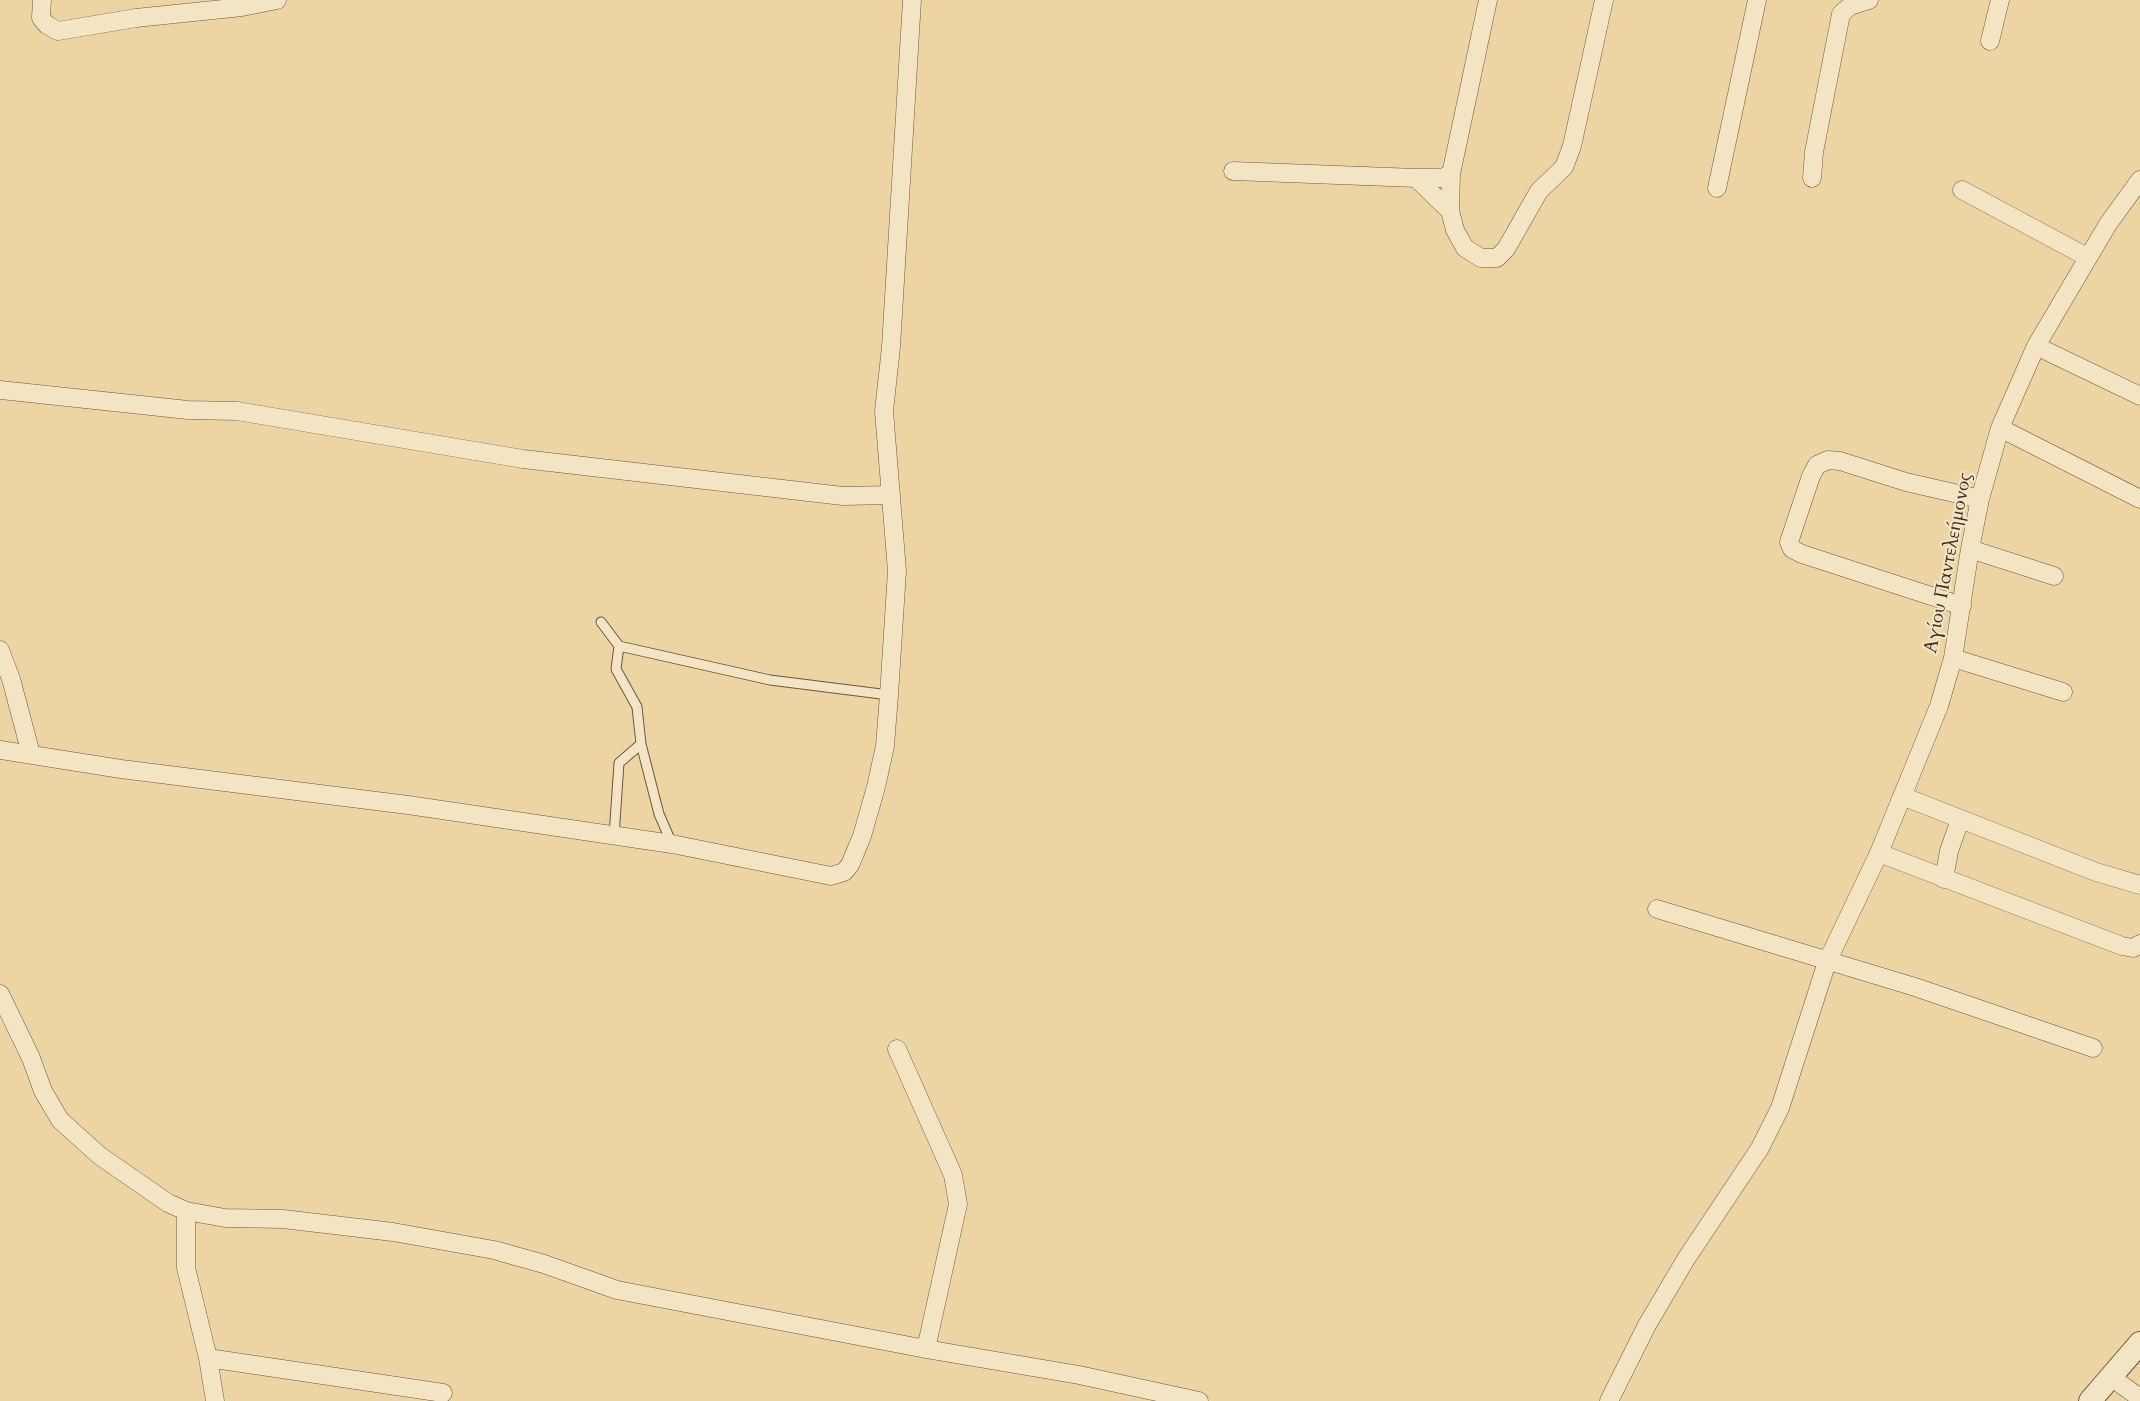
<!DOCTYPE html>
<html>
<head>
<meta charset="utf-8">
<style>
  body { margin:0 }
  canvas { display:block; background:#edd5a3 }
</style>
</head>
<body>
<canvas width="2140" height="1401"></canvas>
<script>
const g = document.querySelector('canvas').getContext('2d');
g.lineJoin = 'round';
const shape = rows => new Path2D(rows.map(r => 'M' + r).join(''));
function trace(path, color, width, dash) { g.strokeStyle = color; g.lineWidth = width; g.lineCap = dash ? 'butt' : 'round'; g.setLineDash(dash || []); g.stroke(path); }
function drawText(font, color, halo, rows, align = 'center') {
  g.font = font + ' Cardo,serif'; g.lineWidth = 4; g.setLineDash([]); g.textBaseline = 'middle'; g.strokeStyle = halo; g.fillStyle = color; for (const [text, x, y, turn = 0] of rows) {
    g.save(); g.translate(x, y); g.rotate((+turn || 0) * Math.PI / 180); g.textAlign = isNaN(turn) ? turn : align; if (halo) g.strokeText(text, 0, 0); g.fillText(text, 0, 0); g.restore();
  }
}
const service = shape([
  [601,622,619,646,770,680,889,695],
  [619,646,616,669,637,707,641,744,659,814,672,844],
  [614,836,619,763,641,744]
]);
const minor = shape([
  [42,0,41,18,47,25,58,31,136,18,242,7,277,0],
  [1990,41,2000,0],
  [1233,171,1416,178,1441,178,1451,174,1488,0],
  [1451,174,1450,211,1455,230,1465,248,1481,258,1497,258,1506,249,1539,191,1564,167,1572,146,1604,0],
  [1416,178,1450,211],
  [1812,178,1814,152,1841,14,1850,6,1869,0],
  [1717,188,1757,0],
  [1962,190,2087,257],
  [2036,346,2140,396],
  [0,390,188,410,237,411,523,459,843,496,891,495],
  [2000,428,2140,499],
  [1970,549,2054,576],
  [1962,606,1802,554,1792,549,1789,542,1811,476,1817,465,1828,460,1840,461,1906,482,1980,499],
  [0,650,11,679,31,754],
  [1953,658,2063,692],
  [0,750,121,769,408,805,672,844,831,876,844,872,850,865,862,836,876,787,885,746,889,695,897,571,884,411,891,347,912,0],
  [1902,796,2096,872,2140,885],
  [1879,853,2122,946,2133,948,2140,944],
  [1944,879,1949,851,1960,820],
  [1657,909,1915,987,2093,1048],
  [0,994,31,1058,43,1091,60,1120,100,1156,168,1203,186,1211,225,1218,283,1219,393,1232,494,1250,544,1264,617,1290,926,1349,1079,1375,1199,1401],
  [897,1049,953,1175,958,1204,926,1349],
  [186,1211,186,1268,208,1358,215,1401],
  [208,1358,443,1393],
  [2111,1377,2140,1398],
  [1609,1401,1647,1325,1686,1259,1760,1148,1780,1108,1827,962,1879,853,1939,706,1953,658,1970,549,1980,499,2000,428,2036,346,2108,224,2140,180]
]);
const tertiary = shape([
  [2090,1401,2140,1343]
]);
trace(service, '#695846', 11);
trace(minor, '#695846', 19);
trace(tertiary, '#695846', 24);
trace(service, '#f3e4c3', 9);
trace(minor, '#f3e4c3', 18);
trace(tertiary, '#f3e4c3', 22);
drawText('19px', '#3d2f27', '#f3e4c3', [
  ["Αγίου Παντελεήμονος",1949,563,-79]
]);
</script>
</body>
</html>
